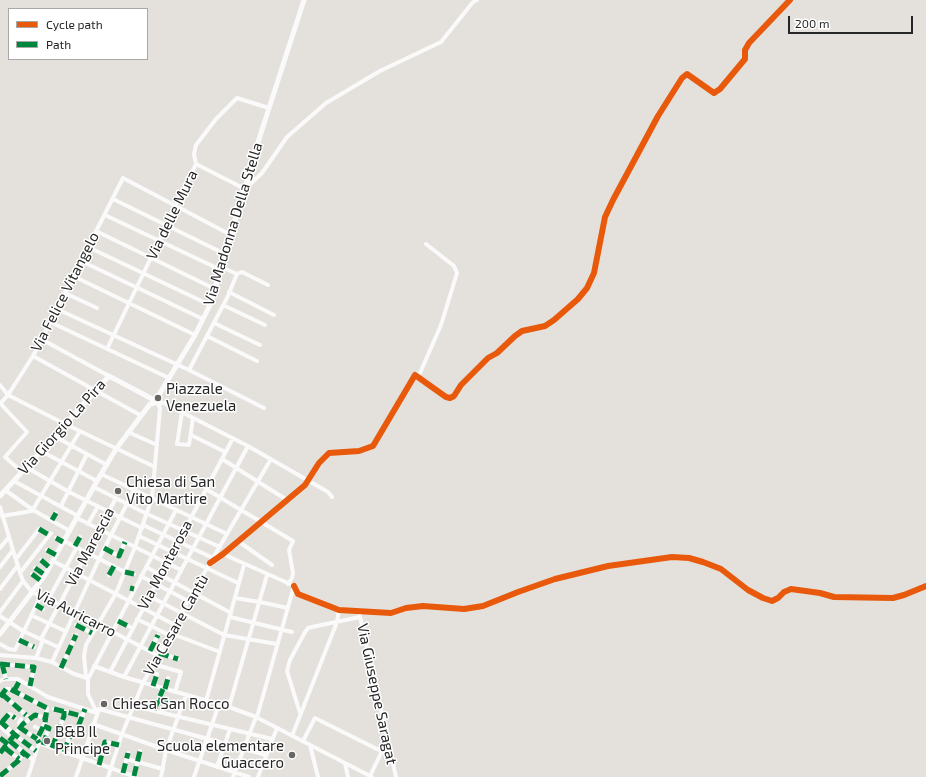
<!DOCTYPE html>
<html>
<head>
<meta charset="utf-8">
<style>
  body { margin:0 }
  #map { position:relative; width:926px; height:777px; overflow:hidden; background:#e4e1dc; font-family:"Exo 2",sans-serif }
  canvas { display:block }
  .legend { position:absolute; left:8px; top:8px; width:140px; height:52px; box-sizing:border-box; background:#fff; border:1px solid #a8a8a8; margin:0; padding:5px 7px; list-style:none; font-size:12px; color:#262626 }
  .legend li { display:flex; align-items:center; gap:8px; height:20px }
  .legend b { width:20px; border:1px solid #a8a8a8 }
  .scale { position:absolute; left:788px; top:16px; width:125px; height:18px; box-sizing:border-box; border:2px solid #262626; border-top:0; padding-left:5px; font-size:12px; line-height:14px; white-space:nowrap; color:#262626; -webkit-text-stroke:3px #fff; paint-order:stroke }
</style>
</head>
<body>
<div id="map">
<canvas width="926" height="777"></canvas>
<ul class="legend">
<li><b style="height:5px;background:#e8590c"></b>Cycle path</li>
<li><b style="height:5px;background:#00873e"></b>Path</li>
</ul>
<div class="scale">200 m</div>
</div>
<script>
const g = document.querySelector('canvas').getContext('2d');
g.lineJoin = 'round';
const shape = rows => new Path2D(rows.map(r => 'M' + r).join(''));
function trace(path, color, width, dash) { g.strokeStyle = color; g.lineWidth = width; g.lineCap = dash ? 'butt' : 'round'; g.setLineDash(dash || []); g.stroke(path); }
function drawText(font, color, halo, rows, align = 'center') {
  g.font = font + ' "Exo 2",sans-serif'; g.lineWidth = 3; g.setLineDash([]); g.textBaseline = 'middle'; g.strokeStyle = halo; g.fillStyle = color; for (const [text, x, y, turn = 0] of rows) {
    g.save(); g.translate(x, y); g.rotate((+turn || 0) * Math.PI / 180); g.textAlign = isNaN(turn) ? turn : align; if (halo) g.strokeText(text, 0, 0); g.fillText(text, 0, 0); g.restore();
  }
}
trace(shape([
  [196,164,245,189,262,173,287,137,326,103,380,71,441,42,473,2,477,0],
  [113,199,225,254],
  [105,215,221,270],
  [96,231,215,289],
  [88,247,210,305],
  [81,261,203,319],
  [237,274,242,272,268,285],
  [73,276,195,335],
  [229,292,274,315],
  [65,293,97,308],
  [223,305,265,325],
  [57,309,189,370,227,298,237,274,221,267],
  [50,322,169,378],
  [214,323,260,345],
  [207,336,257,361],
  [41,339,109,376],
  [107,349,196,164,194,154,196,145,216,119,237,98,269,108],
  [33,356,140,415],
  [189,370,264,408],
  [415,375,420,373,441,325,457,273,454,266,426,244],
  [0,385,8,395,65,424,155,467],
  [158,402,164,403,248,446,328,492,332,497],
  [0,403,27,432,5,457,22,472],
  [0,404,8,395,33,356,123,178,231,235],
  [182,412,177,444,189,445,193,418],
  [128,432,157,445],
  [191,435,225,452],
  [54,436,107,465],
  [41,451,97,481],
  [222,459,287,500],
  [26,467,69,492,142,528],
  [101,474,227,534],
  [14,481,78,516],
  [94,487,147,514,220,547],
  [206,489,293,541,289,550,293,573,292,578,288,584],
  [5,490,33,510,70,531],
  [61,506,87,454],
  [0,507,20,573,23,581,32,592,75,612,157,655],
  [2,516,32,511,80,431],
  [77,518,181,570],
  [52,520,56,513],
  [88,524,98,506],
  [143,525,213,558],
  [139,536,238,583],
  [56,538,63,542],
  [64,541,125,572,134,574],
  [238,541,272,565],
  [75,546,80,537],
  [0,548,9,537],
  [104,548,119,556,125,542],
  [47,550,56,555],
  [223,554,290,584],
  [16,559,39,529,49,535],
  [41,560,49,567],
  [53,561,175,625],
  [210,563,223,554,305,485,319,463,329,453,359,451,373,446,415,375,446,397,450,398,454,396,461,385,488,358,497,353,515,336,522,331,545,326,554,320,578,299,587,288,594,273,605,217,613,200,658,116,682,78,687,74,714,93,720,89,745,59,745,50,749,43,790,0],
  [0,567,13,550],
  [146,567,231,613],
  [35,568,45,575],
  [20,573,51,533],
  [32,574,41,581],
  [109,575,114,566],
  [141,576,188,601],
  [294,586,298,594,339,610,391,613,406,608,423,606,464,609,483,606,518,592,555,579,608,566,672,557,689,558,703,562,721,569,748,590,763,598,772,601,778,598,784,592,791,589,820,593,834,597,893,598,904,595,926,586],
  [0,589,18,565],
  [149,596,224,635,277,644],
  [235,598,260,602,288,608],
  [48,600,77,547],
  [36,605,43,609],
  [0,612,23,581],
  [359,612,396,777],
  [31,615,65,631],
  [0,616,23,631,58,647],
  [230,617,292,632],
  [137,619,169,635],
  [118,621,130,627],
  [76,625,92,633],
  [170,633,220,652],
  [41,639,116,498],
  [19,640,34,647],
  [0,644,9,649,15,650,40,597],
  [150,651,158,635],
  [159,653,178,659],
  [0,655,36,658,52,662,74,674,87,678],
  [36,658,43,640],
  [52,662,99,559,134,490],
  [0,664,34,667,30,686],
  [2,664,6,679],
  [153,664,181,672,175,692],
  [94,666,124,677,229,707,256,717,372,777],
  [61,668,76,635],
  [110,672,233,438],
  [124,677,220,498,248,446],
  [86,678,84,656,86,645,116,593,135,547,152,498,160,409,158,402],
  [0,681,5,679,18,679,48,697,97,713,88,694,88,679,176,510],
  [153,686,157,674],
  [165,689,168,678],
  [14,691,20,680],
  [2,694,26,715],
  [0,697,6,689,10,689,47,708,45,723,37,739,39,743,28,777],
  [158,700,173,704],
  [206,701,244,565],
  [134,706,272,739],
  [229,707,267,575],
  [54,709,82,716],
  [154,710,163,689],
  [300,713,287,671,290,660,305,632,308,628,312,627,360,617],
  [257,717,294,586],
  [0,721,14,734,36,751],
  [2,722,9,714,15,718],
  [3,722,0,726,12,737],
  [93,724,166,750,249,777],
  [21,726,19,723,21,719],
  [19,727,37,739],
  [35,727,42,730],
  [292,736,337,622,339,610],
  [0,738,8,744],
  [10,741,24,753],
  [303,741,315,718,391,756],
  [39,743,136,777],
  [43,745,49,728,44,726],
  [310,745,318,777],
  [5,748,19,759],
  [52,748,64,716,64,711],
  [64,752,69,738,78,727,85,709],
  [0,753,23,724,35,715,46,718],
  [127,759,163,769],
  [345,763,348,777],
  [99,765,105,742,119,745],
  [217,767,230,729],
  [123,773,128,753],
  [0,776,18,761,24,753,33,760],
  [134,776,140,751],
  [370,776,382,751],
  [76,777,99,709,266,755],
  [108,777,122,734,143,683,193,592,271,459],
  [161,777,166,750,186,695],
  [194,777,219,704],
  [233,777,256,717],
  [258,777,277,728]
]), '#fbfafa', 4);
trace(shape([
  [158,402,160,393,195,335,210,305,260,136,304,0],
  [0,496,109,376,158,402],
  [0,634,45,575,97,481,116,449,150,404,158,402]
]), '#fbfafa', 5);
trace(shape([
  [52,520,56,513],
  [39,529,49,535],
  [56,538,63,542],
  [75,546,80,537],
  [104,548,119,556,125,542],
  [47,550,56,555],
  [41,560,49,567],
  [35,568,45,575],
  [125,572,134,574],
  [32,574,41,581],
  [109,575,114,566],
  [130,588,134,589],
  [36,605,43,609],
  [118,621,130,627],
  [76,625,92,633],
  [19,640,34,647],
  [150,651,158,635],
  [159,653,178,659],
  [0,664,34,667,30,686],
  [2,664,6,679],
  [61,668,76,635],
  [153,686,157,674],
  [165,689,168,678],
  [14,691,20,680],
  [2,694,26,715],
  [0,697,6,689,10,689,47,708,45,723,37,739,39,743],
  [158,700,173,704],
  [54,709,82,716],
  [154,710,163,689],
  [0,721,14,734,36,751],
  [2,722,9,714,15,718],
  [19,727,37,739],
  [0,738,8,744],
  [10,741,24,753],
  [43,745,49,728,44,726],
  [5,748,19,759],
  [52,748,64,716,64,711],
  [64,752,69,738,78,727,85,709],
  [0,753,23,724,35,715,46,718],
  [99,765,105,742,119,745],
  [123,773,128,753],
  [0,776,18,761,24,753,33,760],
  [134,776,140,751]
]), '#00873e', 5, [10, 5]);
trace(shape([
  [210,563,223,554,305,485,319,463,329,453,359,451,373,446,415,375,446,397,450,398,454,396,461,385,488,358,497,353,515,336,522,331,545,326,554,320,578,299,587,288,594,273,605,217,613,200,658,116,682,78,687,74,714,93,720,89,745,59,745,50,749,43,790,0],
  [294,586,298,594,339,610,391,613,406,608,423,606,464,609,483,606,518,592,555,579,608,566,672,557,689,558,703,562,721,569,748,590,763,598,772,601,778,598,784,592,791,589,820,593,834,597,893,598,904,595,926,586]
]), '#e8590c', 6);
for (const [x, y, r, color] of [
  [158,398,4,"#686766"],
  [118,491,4,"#686766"],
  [104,704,4,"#686766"],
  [47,741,4,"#686766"],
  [292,755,4,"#686766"]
]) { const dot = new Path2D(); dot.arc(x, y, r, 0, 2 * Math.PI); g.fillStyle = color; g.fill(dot); trace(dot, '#fff', 1.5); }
drawText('15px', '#262626', '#fff', [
  ["Via delle Mura",172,215,-64],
  ["Via Madonna Della Stella",233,224,-73],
  ["Via Felice Vitangelo",65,292,-63],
  ["Via Giorgio La Pira",62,427,-48],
  ["Via Marescia",90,547,-62],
  ["Via Monterosa",165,565,-62],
  ["Via Auricarro",76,613,27],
  ["Via Cesare Cantù",176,625,-60],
  ["Via Giuseppe Saragat",377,694,78]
]);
drawText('15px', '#262626', '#fff', [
  ["Piazzale",166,389],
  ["Venezuela",166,406],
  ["Chiesa di San",126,482],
  ["Vito Martire",126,499],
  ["Chiesa San Rocco",112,704],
  ["B&B Il",55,732],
  ["Principe",55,749],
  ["Scuola elementare",284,746,"right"],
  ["Guaccero",284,763,"right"]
], 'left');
</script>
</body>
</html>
